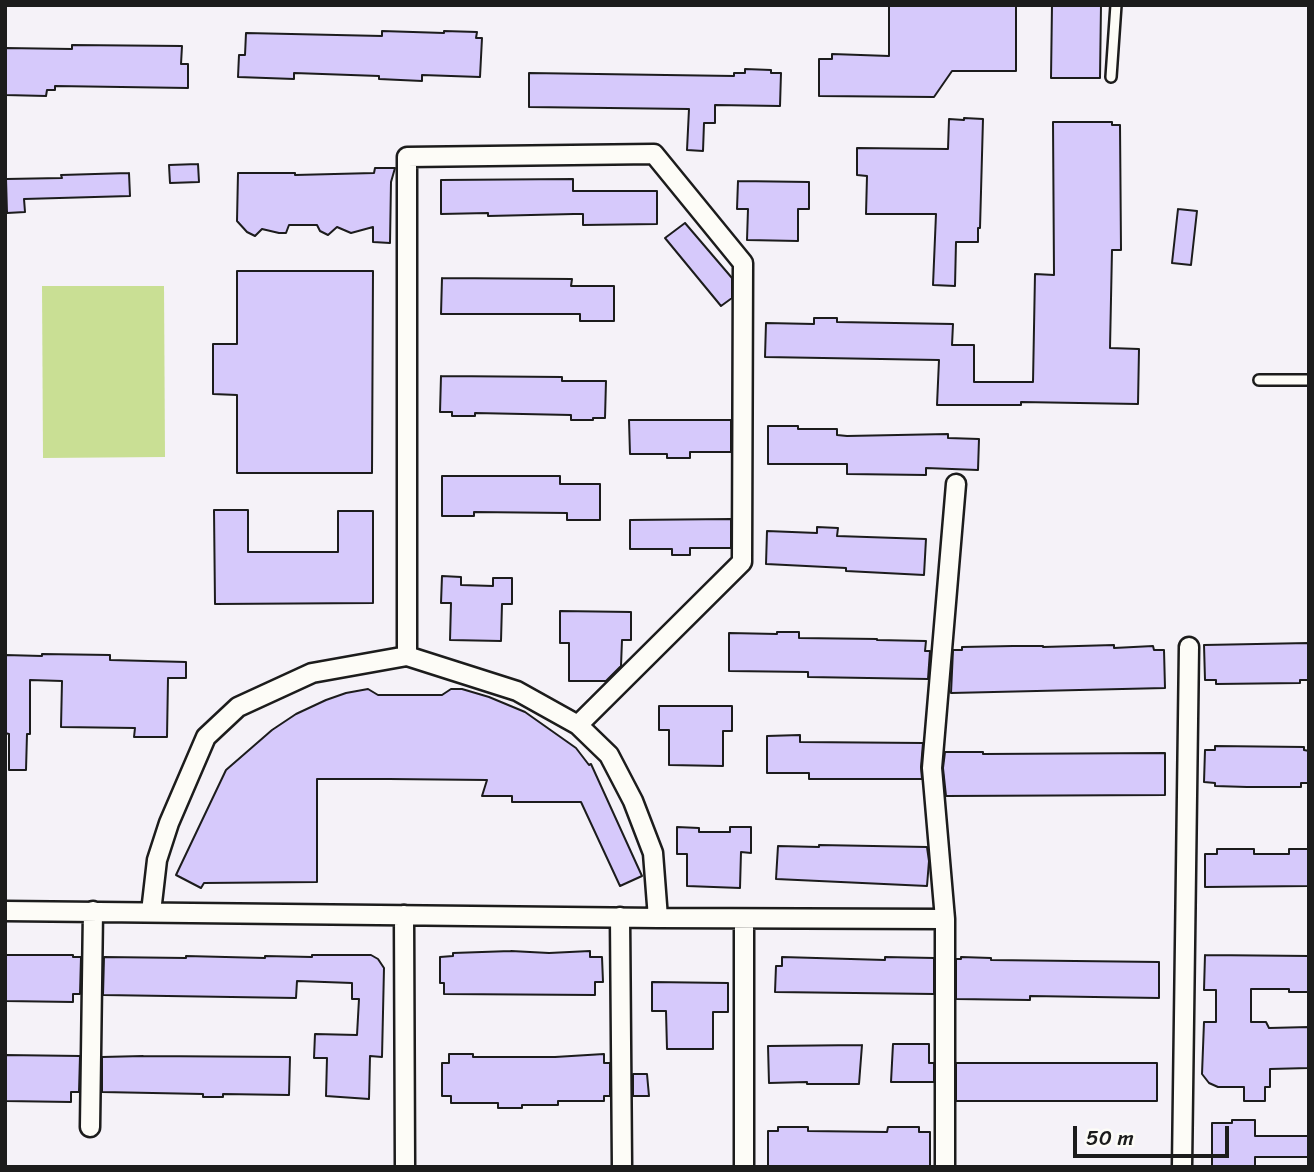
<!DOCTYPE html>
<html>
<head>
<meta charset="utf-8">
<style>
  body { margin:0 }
  #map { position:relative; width:1314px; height:1172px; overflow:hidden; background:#f5f2f8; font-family:Sriracha,sans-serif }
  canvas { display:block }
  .frame { position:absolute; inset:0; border:7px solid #1c1c1c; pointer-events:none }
  .scale { position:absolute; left:1073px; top:1126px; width:156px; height:32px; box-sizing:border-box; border:4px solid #1c1c1c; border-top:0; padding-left:9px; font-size:21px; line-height:24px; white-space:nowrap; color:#1c1c1c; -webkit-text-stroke:5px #fdfcf7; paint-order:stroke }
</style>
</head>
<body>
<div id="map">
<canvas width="1314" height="1172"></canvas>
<div class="frame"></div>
<div class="scale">50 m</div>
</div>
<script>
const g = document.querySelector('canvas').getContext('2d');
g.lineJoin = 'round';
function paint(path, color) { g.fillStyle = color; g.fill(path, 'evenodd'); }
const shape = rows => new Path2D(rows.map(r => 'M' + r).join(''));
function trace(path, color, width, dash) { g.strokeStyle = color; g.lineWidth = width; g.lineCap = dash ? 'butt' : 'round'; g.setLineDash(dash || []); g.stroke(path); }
paint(shape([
  [42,286,164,286,165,457,43,458]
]), '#c9df94');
const building = shape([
  [889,5,1016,5,1016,71,952,71,934,97,819,96,819,59,832,59,832,54,889,56,889,5],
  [1052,5,1101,5,1100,78,1051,78,1052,5],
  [382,31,444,33,444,31,477,32,476,38,482,38,480,77,422,75,422,81,379,79,379,76,294,73,294,79,238,77,239,55,245,55,246,33,382,36,382,31],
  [72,45,182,46,181,64,188,64,188,88,55,86,55,90,47,90,46,96,5,95,5,48,72,49,72,45],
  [745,69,771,70,771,73,781,73,780,106,715,105,715,123,704,123,703,151,687,150,689,109,529,107,529,73,734,76,734,73,745,73,745,69],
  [964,118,983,119,980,228,978,228,978,242,956,242,955,286,933,285,936,214,866,214,867,176,857,175,857,148,948,149,949,119,964,120,964,118],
  [1053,122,1112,122,1112,125,1120,125,1121,250,1112,250,1110,348,1139,349,1138,404,1021,402,1021,405,937,405,939,360,765,357,766,323,814,324,814,318,837,318,837,322,953,324,952,345,974,345,974,382,1033,382,1035,274,1054,275,1053,122],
  [198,164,199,182,170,183,169,165,198,164],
  [375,168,395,168,391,182,390,243,373,242,373,227,351,233,337,227,328,235,320,231,317,225,289,225,286,233,279,233,262,229,255,236,247,232,237,221,238,173,295,173,295,175,374,173,375,168],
  [129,173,130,196,24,199,25,212,7,213,6,179,62,178,61,175,129,173],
  [573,179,573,191,657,191,657,224,583,225,583,214,574,214,488,216,488,213,441,214,441,180,573,179],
  [738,181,809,182,809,209,798,209,798,241,747,240,748,209,737,209,738,181],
  [1178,209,1197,211,1191,265,1172,263,1178,209],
  [685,223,732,278,732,298,721,306,665,238,685,223],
  [237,271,373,271,372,473,237,473,237,395,213,394,213,344,237,344,237,271],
  [442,278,572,279,571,286,614,286,614,321,580,321,580,314,441,314,442,278],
  [441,376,562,377,562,381,606,381,605,418,593,418,593,420,571,420,571,415,475,413,475,416,452,416,452,412,440,412,441,376],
  [629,420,731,420,731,452,690,452,690,458,667,458,667,454,630,454,629,420],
  [768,426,798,426,798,429,837,429,837,435,847,436,948,434,948,438,979,439,978,470,926,468,926,475,847,474,847,464,768,464,768,426],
  [442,476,560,476,560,484,600,484,600,520,567,520,567,513,474,512,474,516,442,516,442,476],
  [214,510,248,510,248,552,338,552,338,511,373,511,373,603,215,604,214,510],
  [731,519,731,548,690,548,690,555,672,555,672,549,630,549,630,520,731,519],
  [817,527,838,528,837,536,926,539,924,575,846,571,846,568,766,564,767,531,817,533,817,527],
  [442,576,461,577,461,585,493,586,493,578,512,578,512,604,502,604,501,641,450,640,451,603,441,603,442,576],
  [560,611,631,612,631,640,622,640,621,666,606,681,569,681,569,643,560,643,560,611],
  [777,632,799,632,799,638,877,639,877,640,926,641,925,651,930,651,928,679,808,677,808,672,729,671,729,633,777,634,777,632],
  [1309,643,1309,680,1300,680,1300,683,1216,684,1216,680,1205,680,1204,645,1309,643],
  [1114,645,1114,648,1153,646,1154,650,1164,650,1165,688,951,693,953,650,962,650,962,647,1013,646,1043,646,1043,647,1114,645],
  [42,654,110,655,110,660,186,662,186,678,168,678,167,737,134,737,135,728,61,727,62,681,30,680,30,734,27,734,26,770,9,770,9,734,5,733,5,655,42,656,42,654],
  [368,689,378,695,442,695,451,689,462,689,489,697,525,712,576,748,589,765,591,764,642,876,620,886,581,802,512,802,512,796,482,796,487,780,389,779,317,779,317,882,204,883,201,888,176,875,226,770,272,730,296,714,326,700,346,693,368,689],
  [659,706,732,706,732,731,723,731,723,766,669,765,669,730,659,730,659,706],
  [800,735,800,742,923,743,921,767,922,779,809,779,809,773,767,773,767,736,800,735],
  [1215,746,1304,747,1304,750,1309,751,1309,783,1301,783,1301,787,1247,787,1215,786,1215,783,1204,782,1205,750,1215,750,1215,746],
  [945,752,983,752,983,754,1165,753,1165,795,946,796,943,768,945,752],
  [677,827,699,828,699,832,730,832,730,827,751,827,751,853,741,852,740,888,687,886,687,854,677,854,677,827],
  [819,845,927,847,929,861,927,886,776,879,778,846,819,847,819,845],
  [1217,849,1254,849,1254,854,1289,854,1289,849,1309,849,1309,886,1205,887,1205,854,1217,854,1217,849],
  [511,951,549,953,590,951,590,957,602,957,603,982,595,982,595,995,444,994,444,983,440,983,440,957,453,956,453,953,511,951],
  [5,955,73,955,73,957,81,957,80,994,73,994,73,1002,5,1001,5,955],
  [312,955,371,955,378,959,384,968,382,1057,370,1056,369,1099,326,1096,327,1058,314,1058,315,1034,357,1035,359,999,352,999,352,983,297,981,296,998,103,995,104,957,186,958,186,956,265,958,265,956,312,957,312,955],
  [1205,955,1309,956,1309,992,1289,992,1289,989,1251,989,1251,1022,1266,1022,1269,1028,1309,1027,1309,1068,1270,1069,1270,1087,1265,1087,1265,1101,1244,1101,1244,1087,1218,1087,1209,1083,1202,1074,1204,1022,1216,1022,1216,990,1204,990,1205,955],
  [782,957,885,960,885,957,934,958,934,994,775,992,776,966,782,966,782,957],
  [961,957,991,958,991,960,1159,962,1159,998,1030,996,1030,1000,956,999,956,959,961,959,961,957],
  [652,982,728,983,728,1012,713,1012,713,1049,667,1049,666,1011,652,1011,652,982],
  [893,1044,929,1044,929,1063,934,1063,934,1082,891,1082,893,1044],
  [862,1045,859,1084,807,1084,807,1082,769,1083,768,1046,862,1045],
  [449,1054,473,1054,473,1057,555,1057,604,1054,604,1063,610,1063,610,1096,604,1096,604,1101,558,1101,558,1105,522,1105,522,1108,498,1108,498,1103,451,1103,451,1096,442,1096,442,1063,449,1063,449,1054],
  [5,1055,80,1056,79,1092,71,1092,71,1102,5,1101,5,1055],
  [143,1056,290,1057,289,1095,223,1094,223,1097,203,1097,203,1094,102,1092,102,1057,143,1056],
  [956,1063,1157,1063,1157,1101,956,1101,956,1063],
  [633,1074,647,1074,649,1096,633,1096,633,1074],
  [1232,1120,1255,1120,1255,1136,1309,1136,1309,1157,1255,1157,1255,1167,1212,1167,1212,1123,1232,1123,1232,1120],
  [778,1127,808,1127,808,1131,887,1132,888,1127,919,1127,919,1132,930,1132,930,1166,768,1166,768,1131,778,1131,778,1127]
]);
paint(building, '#d6c9fb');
trace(building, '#1c1c1c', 2);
const service = shape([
  [1111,77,1116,5],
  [1259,380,1309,380]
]);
const minor = shape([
  [407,656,407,157,654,154,743,263,742,562,578,725],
  [5,911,658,918,945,919],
  [151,912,157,860,169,823,206,737,238,707,312,673,407,656,517,691,578,725,609,755,633,801,653,853,658,918],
  [404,915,405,1167],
  [620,917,622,1167],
  [90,1127,93,911],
  [744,1167,744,919],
  [945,1167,945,919,932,768,956,484],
  [1182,1167,1189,647]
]);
trace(service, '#1c1c1c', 14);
trace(minor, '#1c1c1c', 23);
trace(service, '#fdfcf7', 9);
trace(minor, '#fdfcf7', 18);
</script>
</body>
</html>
